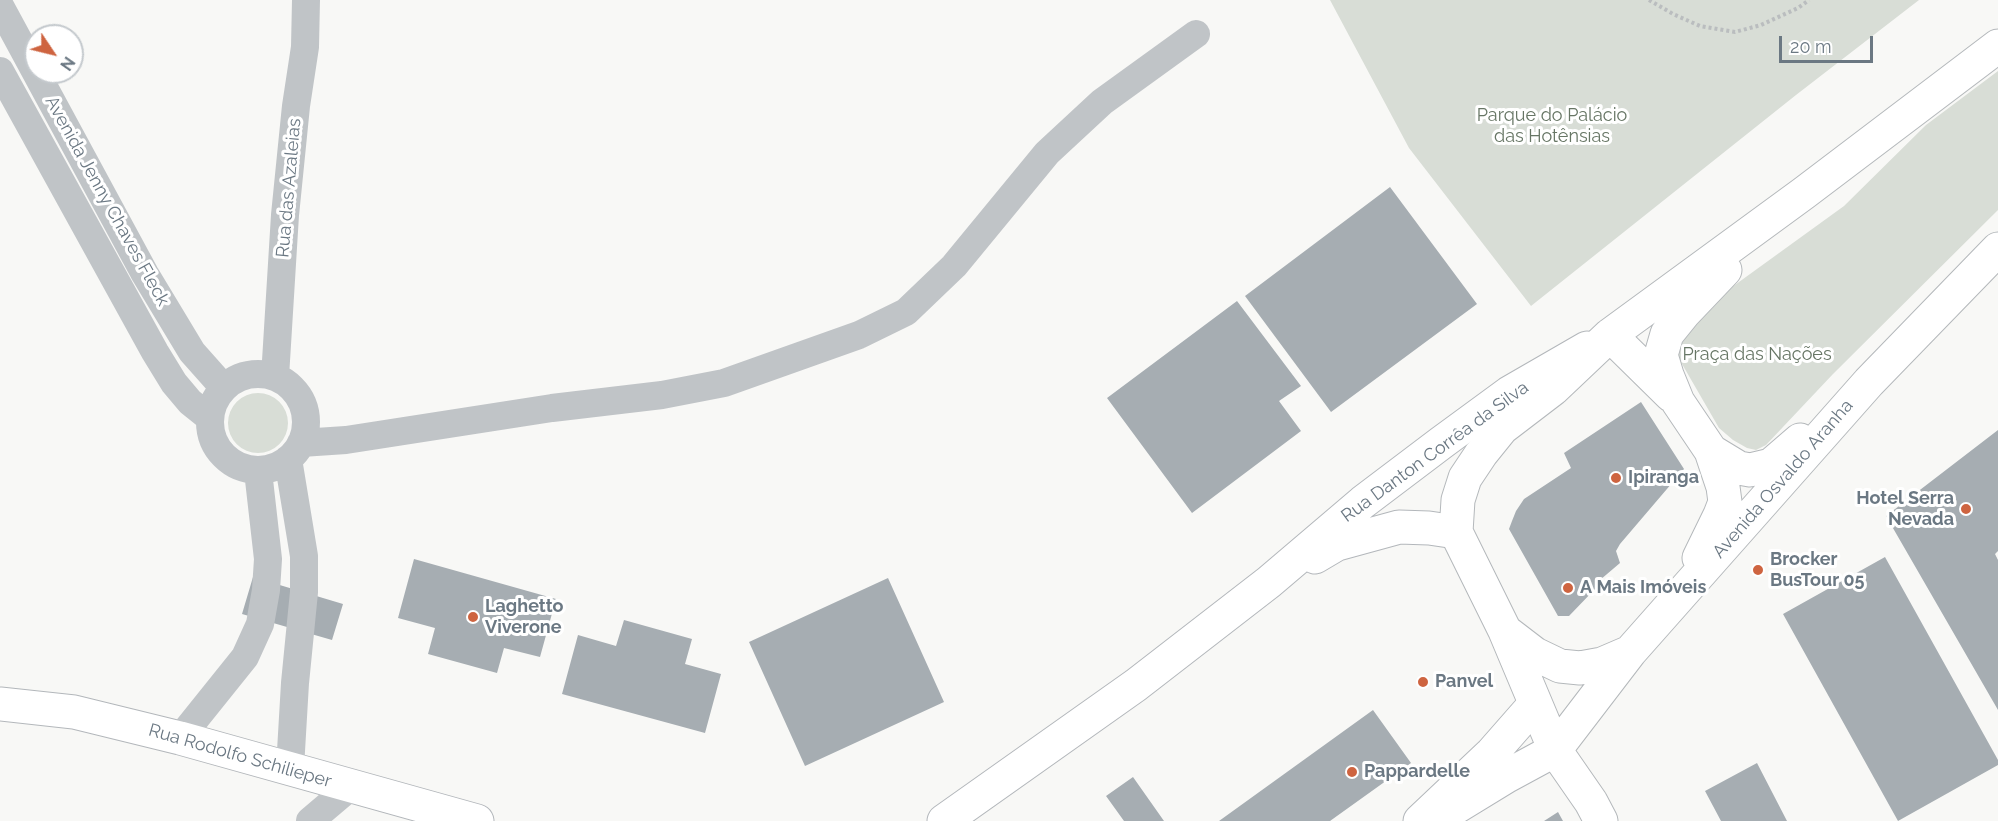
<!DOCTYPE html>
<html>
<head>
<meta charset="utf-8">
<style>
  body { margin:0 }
  #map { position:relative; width:1998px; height:821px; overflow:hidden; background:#f8f8f6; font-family:Raleway,sans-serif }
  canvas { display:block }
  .north { position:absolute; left:24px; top:24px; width:60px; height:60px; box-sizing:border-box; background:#fff; border:2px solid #c4c9cd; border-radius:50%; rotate:125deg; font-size:16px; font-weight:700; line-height:24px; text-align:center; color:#6b7883 }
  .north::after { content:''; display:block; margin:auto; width:21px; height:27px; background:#ce6440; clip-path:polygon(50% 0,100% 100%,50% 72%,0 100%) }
  .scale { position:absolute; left:1779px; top:36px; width:94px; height:27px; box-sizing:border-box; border:3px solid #6b7883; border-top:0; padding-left:8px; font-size:18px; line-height:21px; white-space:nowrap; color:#6b7883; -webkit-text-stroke:4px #fff; paint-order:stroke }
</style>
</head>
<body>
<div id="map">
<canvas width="1998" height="821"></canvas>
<div class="north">N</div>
<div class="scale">20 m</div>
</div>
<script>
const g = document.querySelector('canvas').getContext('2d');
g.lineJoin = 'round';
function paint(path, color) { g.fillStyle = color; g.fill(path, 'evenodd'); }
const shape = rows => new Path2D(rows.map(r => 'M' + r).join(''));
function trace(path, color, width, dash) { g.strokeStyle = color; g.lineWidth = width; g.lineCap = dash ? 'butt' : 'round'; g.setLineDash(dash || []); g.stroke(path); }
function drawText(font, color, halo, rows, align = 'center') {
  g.font = font + ' Raleway,sans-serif'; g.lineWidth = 6; g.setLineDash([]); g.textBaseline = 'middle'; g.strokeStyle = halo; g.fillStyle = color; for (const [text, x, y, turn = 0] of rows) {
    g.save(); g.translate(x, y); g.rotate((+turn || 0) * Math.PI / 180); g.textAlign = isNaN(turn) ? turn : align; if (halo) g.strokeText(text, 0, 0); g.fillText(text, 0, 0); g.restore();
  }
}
paint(shape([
  [1330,0,1919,0,1796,95,1531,306,1409,148],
  [1998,71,1998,210,1833,374,1766,445,1756,450,1747,448,1733,440,1719,428,1678,357,1677,346,1692,316,1844,206,1926,125],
  '228 423a30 30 0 1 1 60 0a30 30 0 1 1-60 0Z'
]), '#d8ddd6');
paint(shape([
  [1390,187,1477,304,1331,412,1245,296],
  [1237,301,1301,386,1279,401,1301,431,1192,513,1107,398],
  [1641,402,1684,469,1620,544,1616,551,1620,563,1600,580,1595,589,1569,616,1558,616,1509,529,1512,521,1516,511,1524,499,1571,468,1564,453],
  [1998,430,1998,551,1995,554,1998,560,1998,710,1886,516],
  [1885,557,1998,760,1998,765,1898,821,1783,614],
  [414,559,556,599,540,657,504,648,497,673,428,654,435,628,398,618],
  [253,577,343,604,332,640,242,614],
  [888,578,944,702,805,766,749,642],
  [624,620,692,639,685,664,721,674,705,733,562,694,578,635,616,646],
  [1373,710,1411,763,1330,821,1219,821],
  [1757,763,1787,821,1721,821,1705,791],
  [1133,777,1164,821,1124,821,1106,796],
  [1558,812,1563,821,1544,821]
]), '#a6adb2');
const secondary = shape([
  [1315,557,1337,544,1399,527,1429,528,1456,532],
  [0,704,74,712,180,738,477,821],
  [1453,809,1507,776,1555,750],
  [944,821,1136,685,1269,582,1363,502,1441,443,1509,393,1587,348],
  [1420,821,1492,753,1535,704]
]);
const primary = shape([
  [1610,335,1671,395],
  [1711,451,1739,468,1750,470,1771,465,1800,440],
  [1699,558,1720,515,1725,502,1723,487,1711,451,1678,402,1667,375,1661,355,1667,334,1684,313,1725,270],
  [1505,631,1535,654,1560,666,1580,668,1602,664,1630,652],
  [1555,750,1630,652,1869,382,1998,249],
  [1601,821,1591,802,1555,750,1505,631,1456,532,1458,500,1465,478,1481,454,1502,428,1553,389,1610,335,1804,193,1998,46]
]);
trace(secondary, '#b3b7bb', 35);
trace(primary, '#b4b8bb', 35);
trace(shape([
  [1649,0,1673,14,1700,26,1735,32,1761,25,1798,8,1809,0]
]), '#babdbf', 4, [3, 3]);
trace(shape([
  [0,6,145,274,192,352,224,388],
  [0,71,155,352,174,383,190,402,210,418],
  '210 422a48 48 0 1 1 96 0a48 48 0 1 1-96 0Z',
  [275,377,285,215,296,106,305,47,306,0],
  [301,443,346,440,552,408,662,395,724,383,859,335,906,312,954,266,1047,153,1102,102,1196,34],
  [288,459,304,556,304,592,295,683,290,768],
  [180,738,245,657,260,624,266,590,268,559,258,471],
  [310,821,350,787]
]), '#c0c4c7', 28);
trace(secondary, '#fff', 33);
trace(primary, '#fff', 33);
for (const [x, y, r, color] of [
  [1616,478,6,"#ce6440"],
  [1966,509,6,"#ce6440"],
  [1758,570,6,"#ce6440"],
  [1568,588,6,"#ce6440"],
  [473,617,6,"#ce6440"],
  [1423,682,6,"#ce6440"],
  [1352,772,6,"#ce6440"]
]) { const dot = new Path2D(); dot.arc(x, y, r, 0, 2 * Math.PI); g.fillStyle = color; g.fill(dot); trace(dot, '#fff', 2); }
drawText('18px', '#677665', '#fff', [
  ["Parque do Palácio",1552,116],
  ["das Hotênsias",1552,137],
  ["Praça das Nações",1757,355]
]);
drawText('18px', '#6b7883', '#fff', [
  ["Rua das Azaleias",289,188,-85],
  ["Avenida Jenny Chaves Fleck",107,201,61],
  ["Rua Danton Corrêa da Silva",1435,452,-36],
  ["Avenida Osvaldo Aranha",1783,479,-49],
  ["Rua Rodolfo Schilieper",240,756,16]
]);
drawText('bold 18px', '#6b7883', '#fff', [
  ["Ipiranga",1628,478],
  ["Hotel Serra",1954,499,"right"],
  ["Nevada",1954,520,"right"],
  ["Brocker",1770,560],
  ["BusTour 05",1770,581],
  ["A Mais Imóveis",1580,588],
  ["Laghetto",485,607],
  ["Viverone",485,628],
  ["Panvel",1435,682],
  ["Pappardelle",1364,772]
], 'left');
</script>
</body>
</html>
